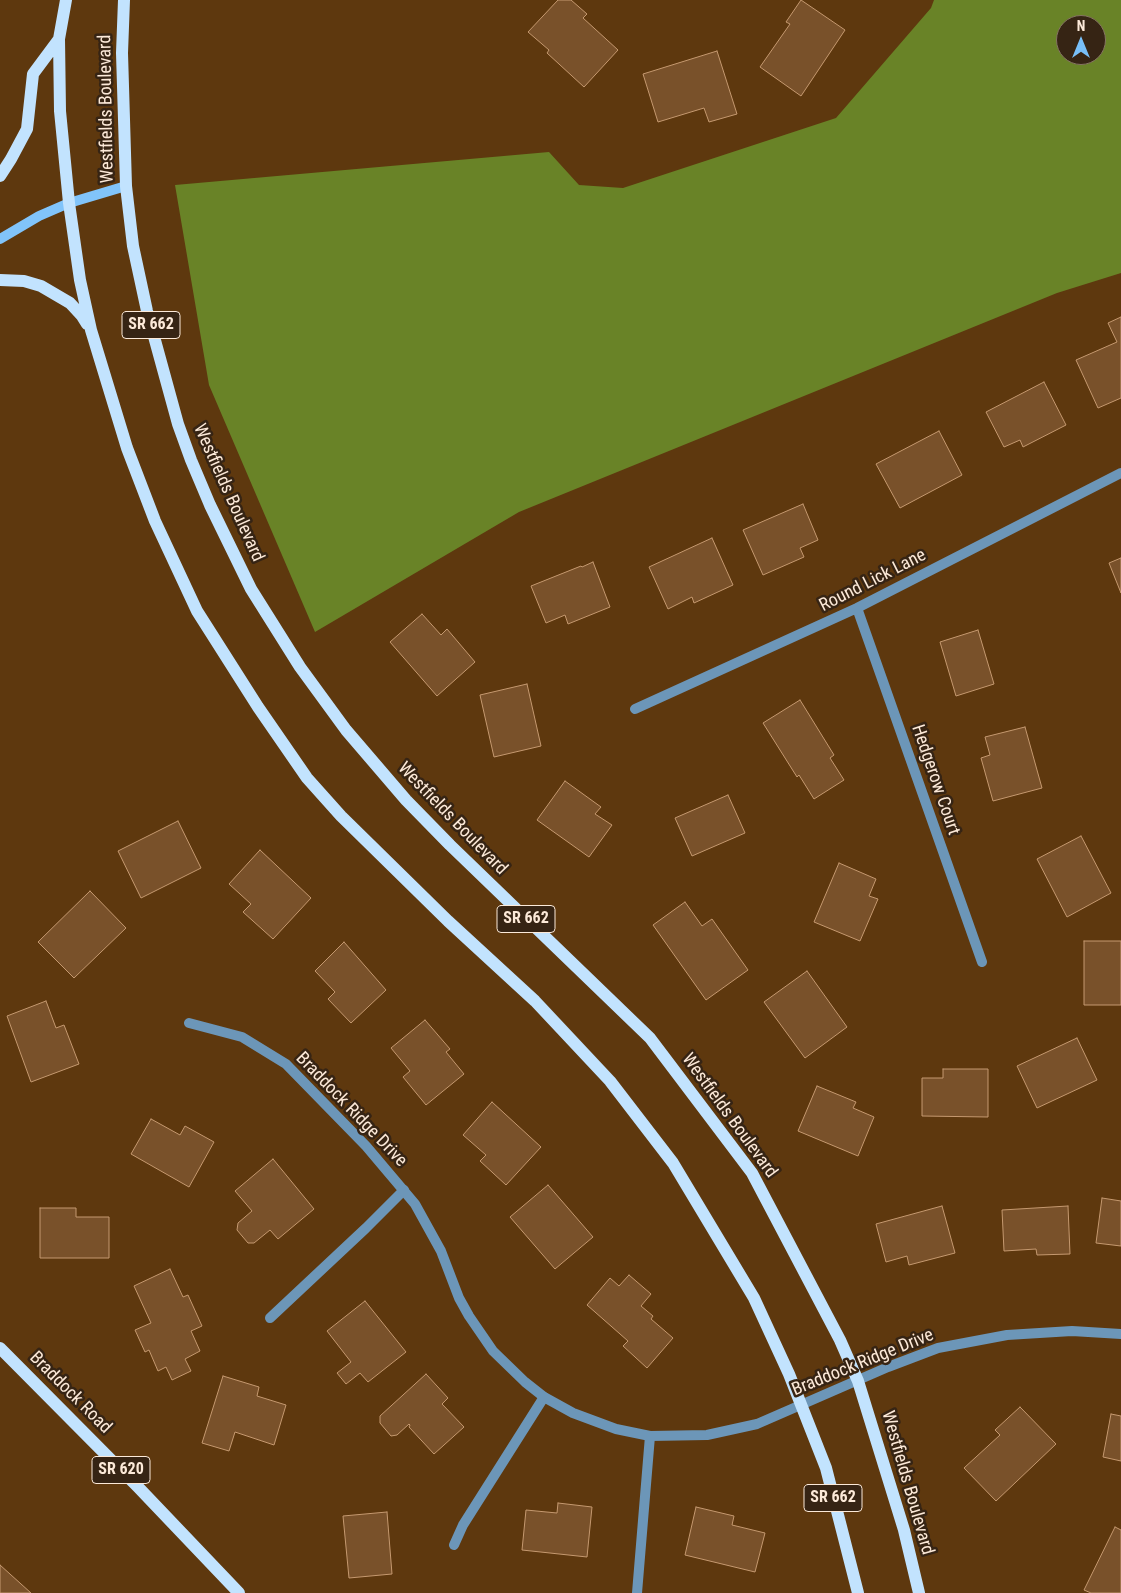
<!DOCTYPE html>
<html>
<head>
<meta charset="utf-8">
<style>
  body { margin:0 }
  #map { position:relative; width:1121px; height:1593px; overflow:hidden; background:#5e380e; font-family:"Roboto Condensed",sans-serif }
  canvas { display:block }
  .north { position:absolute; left:1056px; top:15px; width:50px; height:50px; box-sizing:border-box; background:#362414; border:1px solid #857362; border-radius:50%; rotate:0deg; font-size:14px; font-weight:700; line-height:20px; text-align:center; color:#fce9d8 }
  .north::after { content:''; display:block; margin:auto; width:18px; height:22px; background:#78bff8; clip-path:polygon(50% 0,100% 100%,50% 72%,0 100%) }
</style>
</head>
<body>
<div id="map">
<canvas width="1121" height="1593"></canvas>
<div class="north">N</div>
</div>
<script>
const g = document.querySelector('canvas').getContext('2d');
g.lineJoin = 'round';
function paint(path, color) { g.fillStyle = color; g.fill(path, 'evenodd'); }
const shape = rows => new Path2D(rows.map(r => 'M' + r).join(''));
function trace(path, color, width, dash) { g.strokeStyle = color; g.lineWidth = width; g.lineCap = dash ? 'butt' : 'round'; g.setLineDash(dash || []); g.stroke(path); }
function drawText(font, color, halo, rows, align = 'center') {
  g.font = font + ' "Roboto Condensed",sans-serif'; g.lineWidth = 5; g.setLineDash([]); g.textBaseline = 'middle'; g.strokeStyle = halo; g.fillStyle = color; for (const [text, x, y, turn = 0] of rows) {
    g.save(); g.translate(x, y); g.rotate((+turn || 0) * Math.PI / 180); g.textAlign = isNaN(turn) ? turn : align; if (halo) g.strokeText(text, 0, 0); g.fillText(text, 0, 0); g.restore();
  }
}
paint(shape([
  [934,0,1121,0,1121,273,1057,293,519,512,315,632,209,385,175,185,549,152,579,185,623,188,836,118,931,8],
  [1066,25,1096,25,1096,55,1066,55]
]), '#698327');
const building = shape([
  [558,0,571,0,587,14,583,18,618,50,584,87,547,53,549,50,528,32,558,0],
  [801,0,845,30,801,96,760,67,790,24,786,22,801,0],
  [717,51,737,114,709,122,704,108,658,122,643,74,717,51],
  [1121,317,1121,398,1098,408,1076,360,1117,342,1108,323,1121,317],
  [1044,382,1066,425,1023,447,1020,440,1004,447,986,412,1044,382],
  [939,431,962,475,900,508,876,464,939,431],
  [803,504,818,540,800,548,804,557,763,575,743,530,803,504],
  [712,538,733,585,694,603,692,597,668,609,649,567,712,538],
  [1121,558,1121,593,1109,563,1121,558],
  [593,562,610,607,568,624,565,615,546,623,531,586,581,566,582,567,593,562],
  [422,614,441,635,447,629,475,662,437,696,390,642,422,614],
  [978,630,994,684,956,696,940,642,978,630],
  [527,684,541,746,494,757,480,695,527,684],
  [800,700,834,755,830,758,844,780,814,799,799,775,797,777,763,723,800,700],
  [1025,727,1042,788,993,801,981,758,990,755,985,737,1025,727],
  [565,781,601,807,595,814,612,825,589,857,537,820,565,781],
  [728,795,745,833,692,856,675,818,728,795],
  [178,821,201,868,141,898,118,851,178,821],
  [1081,836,1111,893,1067,917,1037,859,1081,836],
  [260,850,311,898,273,939,243,912,251,904,229,884,260,850],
  [839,863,876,879,869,896,878,899,860,941,814,922,839,863],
  [90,891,126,928,74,978,38,942,90,891],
  [685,902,702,926,712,919,748,970,706,1000,653,925,685,902],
  [1084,941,1121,941,1121,1005,1084,1005,1084,941],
  [344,942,386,990,351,1023,328,999,335,992,315,971,344,942],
  [807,971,847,1027,805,1058,764,1002,807,971],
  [46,1001,56,1028,64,1025,79,1064,31,1082,7,1016,46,1001],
  [425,1020,450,1049,446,1052,464,1074,426,1105,403,1077,410,1071,391,1048,425,1020],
  [1077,1038,1097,1080,1037,1108,1017,1066,1077,1038],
  [943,1069,988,1069,988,1117,922,1116,922,1078,943,1078,943,1069],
  [817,1086,856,1102,853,1108,874,1117,858,1156,798,1131,817,1086],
  [492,1102,541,1147,506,1185,480,1161,486,1155,463,1135,492,1102],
  [151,1119,180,1135,185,1126,214,1142,189,1187,131,1154,151,1119],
  [273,1159,314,1209,278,1239,270,1230,254,1243,248,1243,237,1230,238,1223,252,1211,235,1191,273,1159],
  [548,1185,593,1237,555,1269,510,1217,548,1185],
  [1102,1198,1121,1201,1121,1246,1096,1243,1102,1198],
  [942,1206,955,1253,909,1265,907,1256,886,1262,876,1224,942,1206],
  [1068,1206,1070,1254,1037,1255,1036,1249,1004,1251,1002,1210,1068,1206],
  [40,1208,76,1208,76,1217,109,1217,109,1258,40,1258,40,1208],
  [170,1269,183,1297,188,1295,202,1326,191,1331,200,1351,185,1359,191,1371,172,1380,166,1367,158,1371,149,1350,145,1352,135,1330,151,1323,134,1286,170,1269],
  [629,1275,651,1294,641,1306,653,1316,651,1319,673,1338,647,1368,623,1346,628,1341,587,1305,610,1278,619,1286,629,1275],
  [365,1301,406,1352,368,1382,360,1373,346,1384,337,1373,351,1362,327,1331,365,1301],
  [426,1374,448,1398,442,1404,464,1427,434,1454,409,1427,410,1425,409,1424,397,1435,391,1436,380,1423,380,1416,426,1374],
  [223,1376,259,1387,257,1396,286,1405,274,1445,235,1432,229,1451,202,1443,223,1376],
  [1020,1407,1056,1444,996,1501,964,1468,1000,1435,995,1430,1020,1407],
  [1111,1414,1121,1416,1121,1461,1103,1457,1111,1414],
  [558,1503,592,1507,587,1557,522,1550,526,1510,557,1513,558,1503],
  [696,1507,734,1516,732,1525,765,1533,755,1572,685,1555,696,1507],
  [387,1512,392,1574,349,1578,343,1516,387,1512],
  [1115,1527,1121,1530,1121,1593,1091,1593,1084,1590,1115,1527],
  [0,1565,31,1593,0,1593,0,1565]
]);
paint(building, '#79512a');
trace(building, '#c59970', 1);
trace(shape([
  [270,1318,366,1228,404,1190],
  [454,1545,463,1525,544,1397],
  [637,1593,650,1436]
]), '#6c96b8', 10);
trace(shape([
  [857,608,982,962],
  [635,709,857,608,1121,473],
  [189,1023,242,1037,286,1064,366,1146,415,1204,441,1251,459,1298,469,1316,493,1351,525,1382,544,1397,573,1413,616,1429,650,1436,707,1435,757,1424,888,1367,938,1348,1007,1335,1072,1331,1121,1334]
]), '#6c96b8', 10);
trace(shape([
  [0,239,39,216,69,203,126,186]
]), '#81c4fa', 10);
trace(shape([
  [66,0,59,39,60,111,69,203,80,280,91,330,127,448,155,521,197,611,258,707,307,778,341,816,448,921,535,1001,610,1081,673,1163,754,1298,789,1374,826,1468,858,1593],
  [124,0,122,53,126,186,133,246,147,311,178,424,191,460,210,505,251,589,300,667,346,730,406,800,450,845,650,1038,752,1173,840,1340,858,1381,904,1530,919,1593],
  [0,176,11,159,27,129,33,74,59,39],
  [0,280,24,281,41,286,70,303,82,316,87,324],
  [0,1348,138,1487,239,1593]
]), '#c2e3fe', 12);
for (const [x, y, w] of [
  [151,325,58],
  [526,919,58],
  [121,1470,58],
  [833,1498,58]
]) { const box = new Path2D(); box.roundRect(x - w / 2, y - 13.5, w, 27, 4); g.fillStyle = '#362414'; g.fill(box); trace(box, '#fce9d8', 1); }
drawText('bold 16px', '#fce9d8', null, [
  ["SR 662",151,325],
  ["SR 662",526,919],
  ["SR 620",121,1470],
  ["SR 662",833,1498]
]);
drawText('18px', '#fce9d8', '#362414', [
  ["Westfields Boulevard",107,109,-91],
  ["Westfields Boulevard",228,493,66],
  ["Round Lick Lane",873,581,-27],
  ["Hedgerow Court",935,780,71],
  ["Westfields Boulevard",452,819,46],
  ["Braddock Ridge Drive",351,1110,46],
  ["Westfields Boulevard",729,1116,54],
  ["Braddock Ridge Drive",863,1363,-22],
  ["Braddock Road",70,1393,45],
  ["Westfields Boulevard",907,1483,74]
]);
</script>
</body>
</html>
